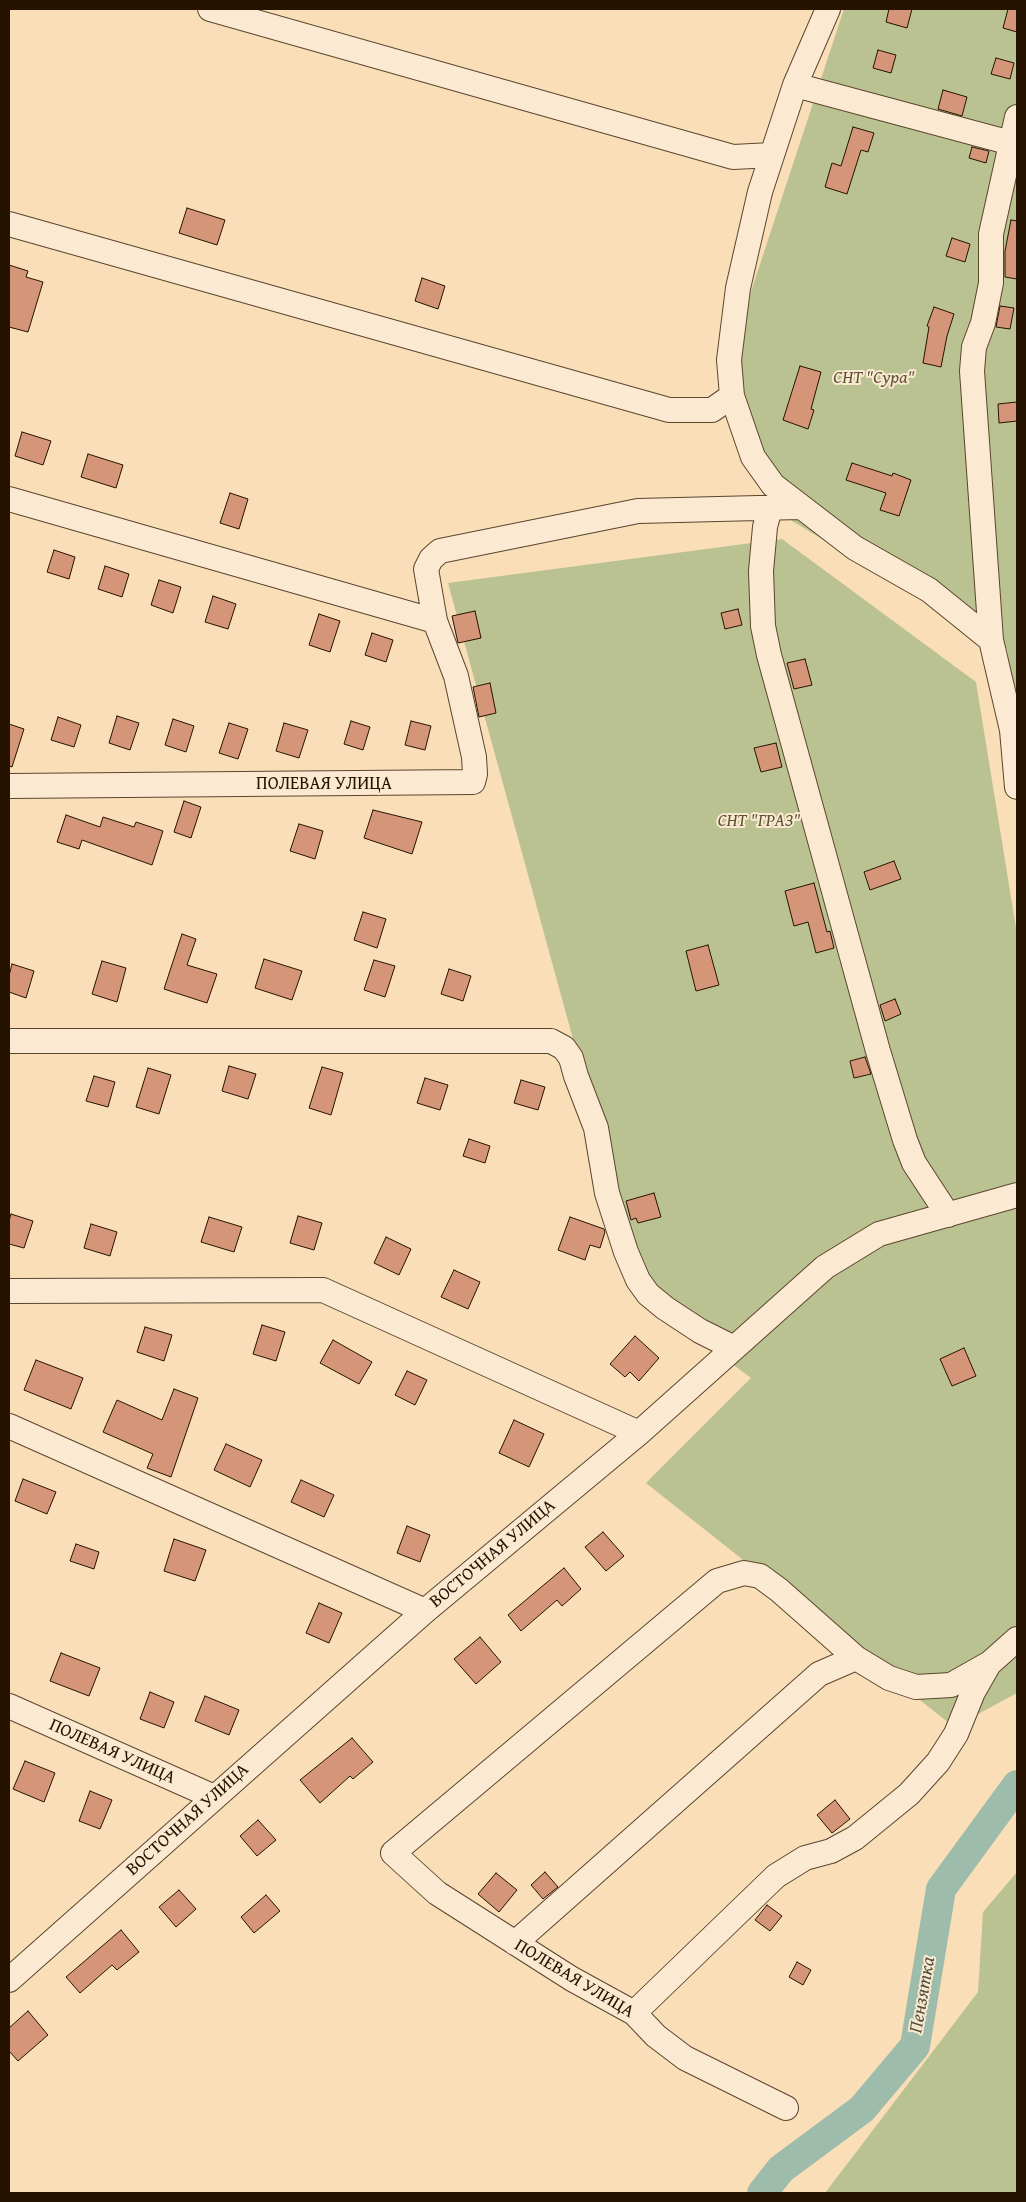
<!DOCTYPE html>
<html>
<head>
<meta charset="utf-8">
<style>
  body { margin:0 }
  #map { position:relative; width:1026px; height:2202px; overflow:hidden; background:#f9deb8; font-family:"Gentium Book Plus",serif }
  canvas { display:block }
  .frame { position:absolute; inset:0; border:10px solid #251300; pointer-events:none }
</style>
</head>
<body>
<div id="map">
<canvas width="1026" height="2202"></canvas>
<div class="frame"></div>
</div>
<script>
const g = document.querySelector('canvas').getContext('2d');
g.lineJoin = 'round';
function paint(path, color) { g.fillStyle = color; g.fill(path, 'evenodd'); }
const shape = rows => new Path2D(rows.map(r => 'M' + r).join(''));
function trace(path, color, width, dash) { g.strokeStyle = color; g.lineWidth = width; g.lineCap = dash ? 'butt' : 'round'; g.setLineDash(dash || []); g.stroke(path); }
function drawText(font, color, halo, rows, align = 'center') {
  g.font = font + ' "Gentium Book Plus",serif'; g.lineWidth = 4; g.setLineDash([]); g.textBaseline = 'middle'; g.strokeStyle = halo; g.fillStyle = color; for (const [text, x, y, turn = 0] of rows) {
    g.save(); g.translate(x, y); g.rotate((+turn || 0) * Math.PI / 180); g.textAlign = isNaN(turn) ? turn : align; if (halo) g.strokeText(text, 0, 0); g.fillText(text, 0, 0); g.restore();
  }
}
paint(shape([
  [844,9,1017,9,1017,716,1007,649,792,521,717,395],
  [782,539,976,682,1017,934,1017,1693,954,1727,646,1483,751,1378,644,1298,448,583],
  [1017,1872,1017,2193,825,2193,978,1992,983,1912]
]), '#bbc291');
trace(shape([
  [762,2193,781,2169,862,2109,915,2046,941,1889,1017,1785]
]), '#9ebcab', 30);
const building = shape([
  [889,9,912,9,907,28,886,22,889,9],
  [1008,9,1017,9,1017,32,1003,28,1008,9],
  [878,50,896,55,891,73,873,68,878,50],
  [996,58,1014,63,1010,79,991,74,996,58],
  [943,90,967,97,962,116,938,109,943,90],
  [853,127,874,133,868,152,861,150,847,194,825,187,832,163,841,166,853,127],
  [972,147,989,151,986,163,969,158,972,147],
  [187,208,225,220,217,245,179,233,187,208],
  [1011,220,1017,221,1017,279,1005,277,1005,251,1011,220],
  [952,238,970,244,965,262,946,256,952,238],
  [9,265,28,271,26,277,43,282,28,332,9,327,9,265],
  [422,278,445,286,438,309,415,301,422,278],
  [1000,306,1014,308,1010,329,996,327,1000,306],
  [934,307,954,314,947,336,941,367,923,363,929,327,927,326,934,307],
  [800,366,821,372,811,409,814,410,808,429,783,420,800,366],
  [1017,402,1017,421,999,423,998,404,1017,402],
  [22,432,51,441,43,465,15,456,22,432],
  [88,454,123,465,116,488,81,477,88,454],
  [852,463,892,476,893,473,911,480,899,516,880,510,886,493,846,480,852,463],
  [230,493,248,499,239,529,220,523,230,493],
  [54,550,75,557,69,579,47,572,54,550],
  [105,566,129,574,122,597,98,589,105,566],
  [159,580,181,587,173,613,151,605,159,580],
  [213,596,236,604,228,629,205,622,213,596],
  [738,609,742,625,725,629,721,613,738,609],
  [475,611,481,638,458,643,452,616,475,611],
  [319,614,340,621,330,652,309,645,319,614],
  [372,633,393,640,386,662,365,655,372,633],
  [805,659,812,685,794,689,787,663,805,659],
  [490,683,496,713,479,717,473,687,490,683],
  [117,716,139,723,130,750,109,743,117,716],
  [58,717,81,725,74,747,51,740,58,717],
  [173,719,194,726,186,752,165,745,173,719],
  [351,721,370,727,363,750,344,744,351,721],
  [411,721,431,726,425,750,405,745,411,721],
  [229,723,248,729,238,759,219,753,229,723],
  [284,723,308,730,299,758,276,751,284,723],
  [9,724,24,729,12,767,9,766,9,724],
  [776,743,782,767,761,772,754,748,776,743],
  [184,801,201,807,191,838,174,832,184,801],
  [373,810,422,822,412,854,364,838,373,810],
  [66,815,100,827,103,817,134,827,136,822,163,831,152,865,82,840,79,849,57,842,66,815],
  [299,824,323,831,315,859,290,851,299,824],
  [894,861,901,879,870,890,864,872,894,861],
  [814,883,827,932,830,931,834,948,816,953,808,922,794,926,785,891,814,883],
  [363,912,386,919,377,948,354,940,363,912],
  [182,934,196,939,187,965,217,974,207,1003,164,989,182,934],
  [708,945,719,985,696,991,686,951,708,945],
  [264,959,302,971,292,1000,255,988,264,959],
  [374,960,395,966,385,997,364,990,374,960],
  [102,961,126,968,117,1002,92,994,102,961],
  [12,964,34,971,26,998,9,992,9,976,12,964],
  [449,969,471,976,463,1001,441,994,449,969],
  [895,999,901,1014,885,1021,880,1005,895,999],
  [865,1057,871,1074,854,1078,850,1061,865,1057],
  [229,1066,256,1074,248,1099,222,1091,229,1066],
  [322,1067,343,1073,331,1115,309,1108,322,1067],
  [148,1068,171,1075,159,1114,136,1107,148,1068],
  [94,1076,115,1082,108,1107,86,1101,94,1076],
  [425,1078,448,1085,440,1110,417,1103,425,1078],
  [521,1080,545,1087,538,1110,514,1103,521,1080],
  [469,1139,490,1146,485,1163,463,1156,469,1139],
  [654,1193,661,1217,638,1223,636,1218,631,1220,626,1201,654,1193],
  [11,1214,33,1221,24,1248,9,1244,9,1221,11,1214],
  [298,1216,322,1223,314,1250,290,1243,298,1216],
  [209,1217,242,1227,234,1252,201,1242,209,1217],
  [570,1217,604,1229,605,1232,600,1248,590,1245,585,1260,558,1250,570,1217],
  [91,1224,117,1232,110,1256,84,1248,91,1224],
  [386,1237,411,1249,399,1275,374,1263,386,1237],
  [454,1270,480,1282,468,1309,441,1297,454,1270],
  [262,1325,285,1332,276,1361,253,1354,262,1325],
  [145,1327,172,1335,164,1361,137,1352,145,1327],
  [635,1336,659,1358,639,1381,630,1372,625,1377,610,1364,635,1336],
  [333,1340,372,1362,359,1384,320,1363,333,1340],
  [964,1348,976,1376,952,1386,940,1359,964,1348],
  [36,1360,83,1378,71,1409,24,1390,36,1360],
  [407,1371,427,1380,415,1405,395,1395,407,1371],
  [174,1389,198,1398,171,1477,147,1468,153,1454,103,1432,117,1400,162,1420,174,1389],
  [514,1420,544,1434,529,1467,499,1453,514,1420],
  [226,1444,262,1460,250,1487,214,1470,226,1444],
  [23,1479,56,1492,47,1514,15,1501,23,1479],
  [301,1480,334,1495,324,1517,291,1502,301,1480],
  [407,1526,430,1535,420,1562,397,1553,407,1526],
  [603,1532,624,1556,606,1571,585,1547,603,1532],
  [174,1539,206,1550,195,1581,164,1571,174,1539],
  [76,1544,99,1552,94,1569,70,1561,76,1544],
  [564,1568,581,1589,562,1606,557,1600,521,1631,508,1615,564,1568],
  [319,1603,342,1613,329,1643,306,1633,319,1603],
  [480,1637,501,1662,476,1684,454,1659,480,1637],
  [61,1653,100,1668,89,1696,50,1681,61,1653],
  [150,1692,174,1702,164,1728,140,1719,150,1692],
  [205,1696,239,1710,229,1735,195,1721,205,1696],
  [352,1738,373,1762,353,1779,350,1776,320,1803,300,1780,352,1738],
  [25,1761,55,1773,44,1802,13,1789,25,1761],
  [90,1791,112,1800,100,1829,79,1821,90,1791],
  [835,1800,850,1819,832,1833,817,1815,835,1800],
  [258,1820,276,1840,257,1856,240,1836,258,1820],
  [545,1872,558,1887,543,1899,531,1885,545,1872],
  [496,1873,517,1890,499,1912,478,1894,496,1873],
  [179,1890,196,1909,176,1927,159,1907,179,1890],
  [266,1895,280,1911,254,1933,241,1917,266,1895],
  [767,1905,782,1916,770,1931,755,1920,767,1905],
  [121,1930,139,1952,117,1970,112,1965,80,1993,66,1977,121,1930],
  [797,1962,811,1970,803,1985,789,1977,797,1962],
  [28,2011,48,2035,18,2061,9,2051,9,2028,28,2011]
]);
paint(building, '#d59579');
trace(building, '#251300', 1);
const minor = shape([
  [210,9,733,157,772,155],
  [828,9,795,85,760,192,738,288,729,360,732,396,753,457,773,485,855,548,929,590,991,640,1012,730,1017,787],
  [795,85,1011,143],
  [9,224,669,410,712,410,732,396],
  [9,499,435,621],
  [770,508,765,527,761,571,763,626,769,655,878,1051,905,1140,914,1163,948,1215],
  [991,640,972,371,974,347,983,323,991,283,991,234,1017,117],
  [9,786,473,782,475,774,474,757,456,676,435,621,426,569,431,559,440,551,638,511,799,507],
  [9,1041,551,1041,564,1048,571,1058,576,1076,596,1128,607,1193,626,1252,638,1280,648,1294,665,1308,700,1331,734,1348],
  [9,1291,323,1290,639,1433],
  [9,1426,425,1611],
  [9,1706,214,1797],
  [515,1943,819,1674,856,1658],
  [9,1980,425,1611,639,1433,825,1267,879,1234,1017,1195],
  [634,2013,776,1876,805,1858,831,1851,855,1838,909,1794,938,1762,956,1734,973,1692,989,1664],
  [786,2108,685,2058,656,2036,634,2013,572,1979,437,1893,393,1853,717,1581,744,1573,760,1576,779,1590,856,1658,889,1678,916,1687,951,1685,990,1663,1017,1639]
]);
trace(minor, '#5a462e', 26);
trace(minor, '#fbead1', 24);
drawText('italic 18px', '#5a5033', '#fbead1', [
  ["СНТ \"Сура\"",874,378],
  ["СНТ \"ГРАЗ\"",759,821]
]);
drawText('18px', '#251300', '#fbead1', [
  ["ПОЛЕВАЯ УЛИЦА",324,784],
  ["ВОСТОЧНАЯ УЛИЦА",493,1554,-40],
  ["ПОЛЕВАЯ УЛИЦА",112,1752,24],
  ["ВОСТОЧНАЯ УЛИЦА",188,1820,-42],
  ["ПОЛЕВАЯ УЛИЦА",574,1979,31]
]);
drawText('italic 19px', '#4f4e3c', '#fbead1', [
  ["Пензятка",923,1995,-80]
]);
</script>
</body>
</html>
